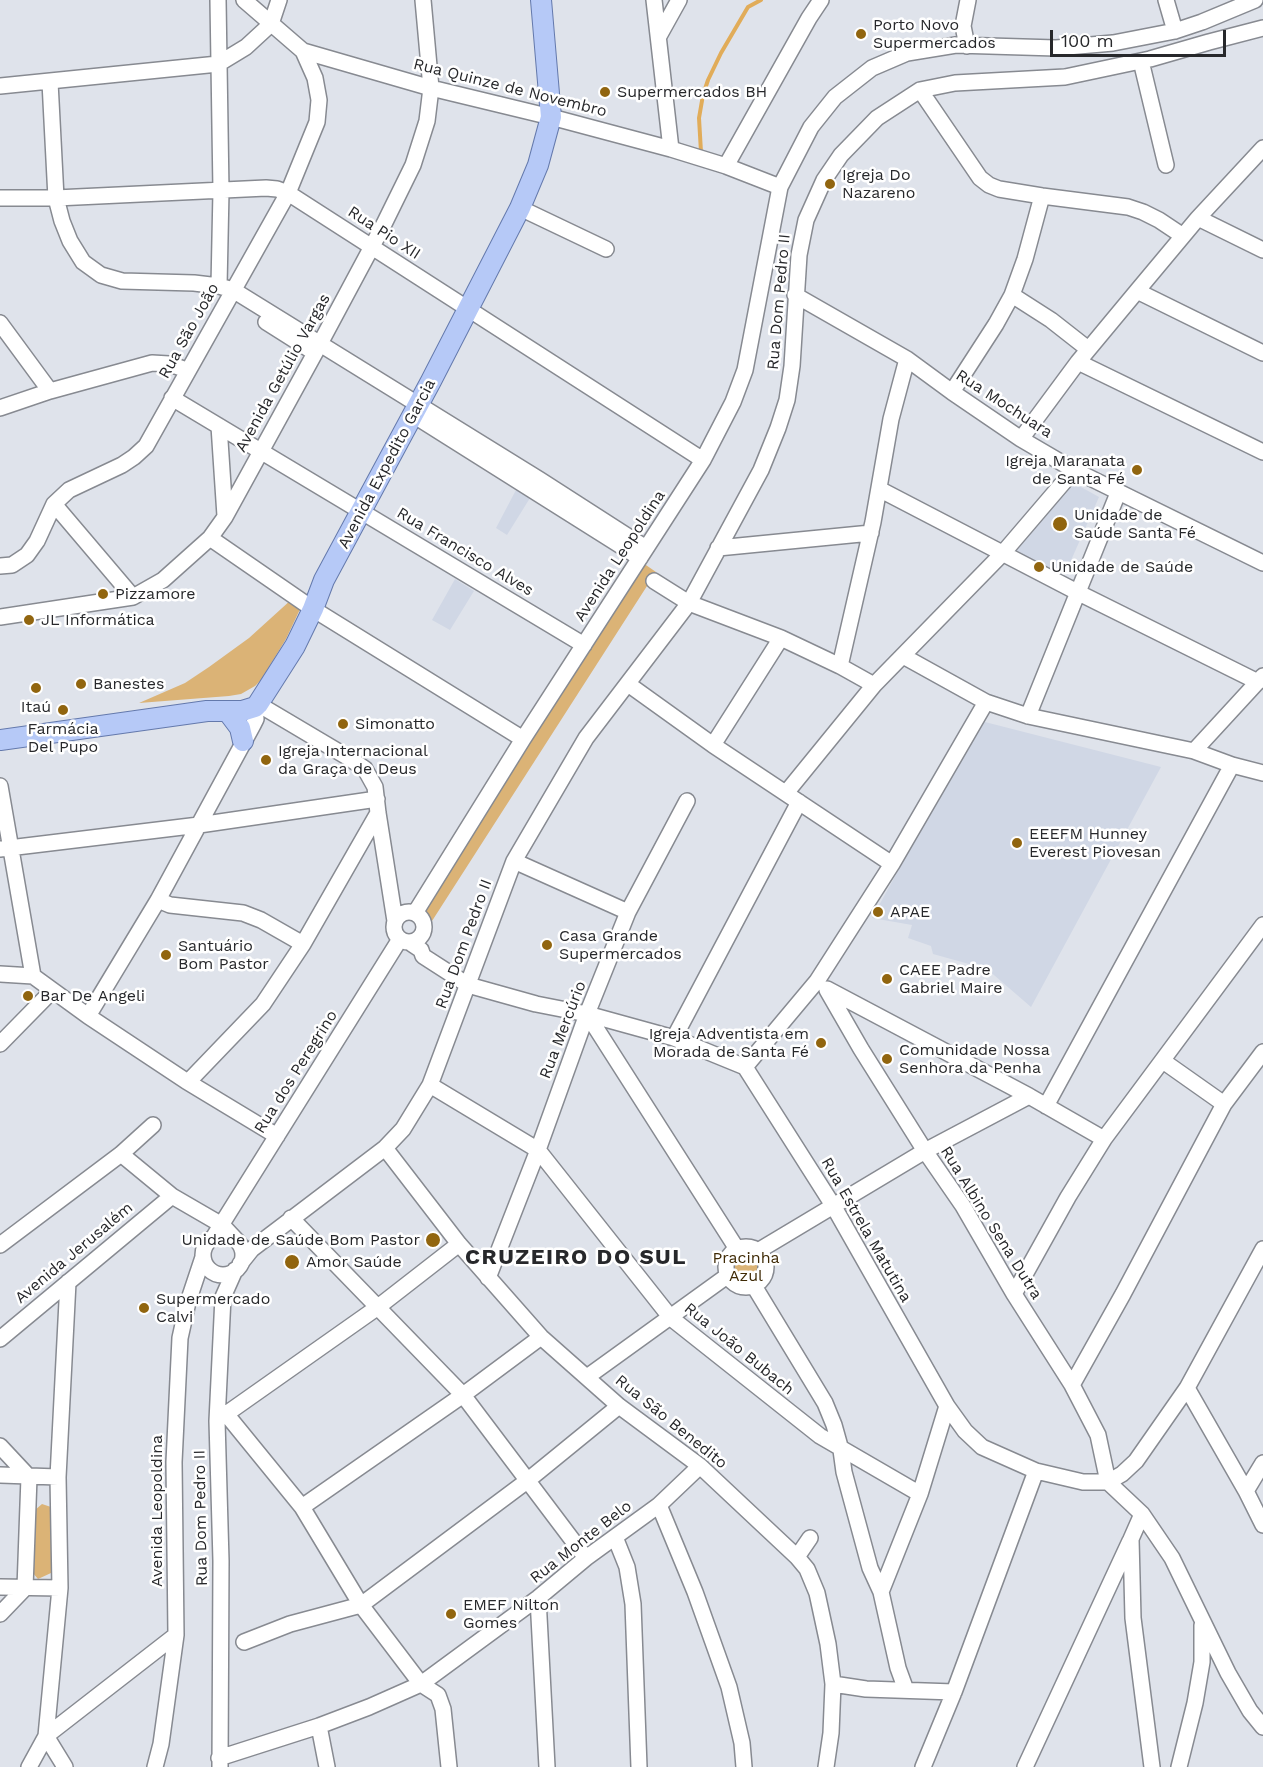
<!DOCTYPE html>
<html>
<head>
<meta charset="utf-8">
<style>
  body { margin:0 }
  #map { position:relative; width:1263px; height:1767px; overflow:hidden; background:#dfe3eb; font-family:"Work Sans",sans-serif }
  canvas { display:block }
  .scale { position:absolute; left:1050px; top:30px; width:176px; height:27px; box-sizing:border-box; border:3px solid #27282b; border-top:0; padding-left:8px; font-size:18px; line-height:21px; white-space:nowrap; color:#27282b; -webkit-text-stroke:4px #fff; paint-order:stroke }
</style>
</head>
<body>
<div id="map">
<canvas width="1263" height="1767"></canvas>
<div class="scale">100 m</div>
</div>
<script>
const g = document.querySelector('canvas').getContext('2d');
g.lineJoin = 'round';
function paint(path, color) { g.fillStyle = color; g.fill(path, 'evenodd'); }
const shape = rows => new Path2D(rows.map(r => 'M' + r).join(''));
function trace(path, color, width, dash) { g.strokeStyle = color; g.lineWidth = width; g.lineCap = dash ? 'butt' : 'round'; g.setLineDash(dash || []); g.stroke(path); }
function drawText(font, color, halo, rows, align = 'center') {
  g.font = font + ' "Work Sans",sans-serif'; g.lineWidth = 5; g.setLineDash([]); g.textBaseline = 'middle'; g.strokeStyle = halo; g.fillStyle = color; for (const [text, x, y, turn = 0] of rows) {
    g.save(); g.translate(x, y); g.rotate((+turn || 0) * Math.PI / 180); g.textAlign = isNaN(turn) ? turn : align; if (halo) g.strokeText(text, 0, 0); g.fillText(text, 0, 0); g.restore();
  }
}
paint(shape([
  [1070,481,1099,497,1065,574,1009,550],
  [516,490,530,498,507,535,496,528],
  [455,579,474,591,450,630,432,620],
  [981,721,1161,767,1031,1007,987,969,933,954,931,946,908,938,912,925,872,918]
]), '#d0d7e5');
paint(shape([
  [643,563,656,572,432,921,422,915],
  [292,599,302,605,286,639,261,680,255,686,241,694,229,696,139,703,185,683,209,667,249,638],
  '726 1267a20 20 0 1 1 40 0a20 20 0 1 1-40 0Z',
  [42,1504,54,1508,51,1573,38,1579,32,1572,35,1510]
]), '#dbb376');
trace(shape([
  [701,152,699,118,703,95,708,80,721,53,748,7,761,0]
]), '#e1ac59', 4);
const minor = shape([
  [218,0,221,191,219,286],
  [244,0,303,51,431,88,551,117,671,149,726,166,780,187],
  [654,0,671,149],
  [1166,0,1175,31],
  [659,36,679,0],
  [967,46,963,26,968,0],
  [1141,61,1166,165],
  [50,82,56,198,62,221,70,241,83,262,101,275,122,281,194,283,219,286,233,290,540,480,646,548],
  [0,86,218,64,246,47,271,24,279,0],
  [920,90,980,178,989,185,999,189,1042,196,1128,207,1143,212,1159,220,1183,236],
  [726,166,809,18,821,0],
  [0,198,56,198,266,188,277,189,288,193,703,460],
  [520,208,606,249],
  [1198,218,1263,250],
  [1137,291,1263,353],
  [795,295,907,359,952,392,1021,439,1074,470,1263,563],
  [1012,295,1051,320,1088,349],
  [266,322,315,353],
  [0,323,50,391],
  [1078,362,1263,452],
  [952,392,996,324,1012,295,1025,259,1042,196],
  [172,398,584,645],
  [0,408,50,391,152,363,169,364,187,370],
  [413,415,640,558],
  [219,426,225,516],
  [1021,439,1078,362,1137,291,1198,218,1263,148],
  [879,489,1079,593,1258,682],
  [54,504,133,597],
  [210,538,313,609,523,739],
  [718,548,871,533],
  [0,566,12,565,27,555,37,541,54,504,69,490,122,465,134,457,146,446,288,193,317,122,319,100,315,78,303,51],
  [654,581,689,603,781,638,840,666,874,685],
  [0,617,133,597,163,580,210,538,225,517,315,353,384,224,413,165,427,121,431,88,423,0],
  [903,656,986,702,1028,716,1194,751,1232,765,1263,773],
  [840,666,873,522,891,419,907,359],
  [628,684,713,745,892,864],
  [258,704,349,758,365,769,375,787,378,813,395,921],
  [1028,716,1118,493],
  [713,745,781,638],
  [1194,751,1263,676],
  [0,786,33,976,88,1016,186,1081,277,1136],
  [786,793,874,685,1003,553,1074,470],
  [0,849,199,825,377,799],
  [514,861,628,912],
  [158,900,170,905,243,913,261,920,303,944],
  '394 927a15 15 0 1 1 30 0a15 15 0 1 1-30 0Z',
  [415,913,523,739,703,460,733,402,745,370,780,187,811,127,835,97,872,68,907,53,956,45,1056,48,1113,43,1175,31,1202,22,1255,0],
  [409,942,421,950,423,956,468,985,536,1004,587,1014,674,1038,745,1067,834,1207,947,1406,965,1431,982,1447,1036,1471,1083,1482,1108,1482,1142,1514,1172,1558,1228,1673,1250,1711,1263,1727],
  [0,974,33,976],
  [827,989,1029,1096,1104,1139],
  [827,990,861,1049,925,1151,963,1206,1014,1294,1072,1385,1098,1435,1108,1482],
  [587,1014,737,1249],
  [88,1016,158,900,253,725,256,719,255,707],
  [674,1038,799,802],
  [0,1044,52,991],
  [745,1067,817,981,892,864,986,702],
  [186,1081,190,1080,263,1004,303,944,378,813],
  [430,1085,538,1150,671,1318,820,1436,920,1494],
  [1224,1104,1263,1052],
  [1046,1106,1232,765],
  [385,1148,459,1244,541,1337,619,1406,700,1466,797,1557,807,1569,817,1593,828,1644,833,1684,831,1733,826,1767],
  [121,1154,172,1196,222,1225,237,1241],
  [291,1218,463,1395,586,1558],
  '203 1255a20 20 0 1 1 40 0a20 20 0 1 1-40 0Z',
  [213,1238,400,939],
  [0,1245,121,1154,153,1125],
  '726 1267a20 20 0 1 1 40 0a20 20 0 1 1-40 0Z',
  [758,1251,925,1151,1029,1096],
  [240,1264,252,1249,385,1148,403,1129,430,1085,514,861,586,738,689,603,761,470,778,428,787,400,792,366,799,255,806,220,824,180,841,155,877,118,920,90,955,83,1065,77,1150,59,1209,42,1263,28],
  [488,1278,538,1150,587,1014,628,912,687,801],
  [754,1286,825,1403,834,1425,841,1450,844,1472,870,1568,881,1592,898,1668,906,1690],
  [1014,1294,1068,1197,1104,1139,1263,925],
  [0,1339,172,1196],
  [587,1377,727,1276],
  [1072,1385,1123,1294,1224,1104,1163,1061],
  [1187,1388,1246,1491,1263,1525],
  [227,1415,302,1507,361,1605,421,1684,438,1695,443,1709,449,1767],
  [219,1419,378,1307,459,1244],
  [0,1446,29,1477],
  [0,1475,58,1477],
  [1108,1482,1122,1474,1136,1461,1187,1388,1263,1249],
  [1246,1491,1263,1463],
  [659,1505,695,1592,729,1687,742,1743,744,1767],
  [302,1507,463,1395,541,1337],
  [1142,1514,1131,1539,1133,1618,1152,1767],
  [615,1537,627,1567,633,1604,639,1767],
  [797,1557,810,1538],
  [0,1587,60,1588],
  [881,1592,920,1494,947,1406],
  [538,1598,547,1767],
  [0,1614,25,1588,29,1477],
  [244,1642,290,1624,361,1605,527,1481,619,1406],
  [833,1684,866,1689,954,1692],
  [319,1726,327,1767],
  [219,1758,319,1726,369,1707,421,1684,538,1598,586,1558,659,1505,700,1466],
  [29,1767,46,1736,176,1635],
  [65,1767,46,1736,60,1588,58,1477,68,1282],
  [155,1767,161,1744,176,1635,174,1462,180,1338,188,1302,203,1257],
  [220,1767,221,1561,217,1421,223,1297,235,1270],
  [923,1767,954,1692,1036,1471],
  [1025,1767,1130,1541],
  [1179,1767,1195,1703,1202,1662,1202,1625]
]);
const major = shape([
  [228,712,240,728,243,741],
  [0,740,207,711,242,711,255,707,258,704,295,646,313,609,324,580,431,381,520,208,538,165,551,117,541,0]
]);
trace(minor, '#878a91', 18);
trace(major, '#6479ac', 22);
trace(minor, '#fff', 15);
trace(major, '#b6c9f7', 20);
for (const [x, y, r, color] of [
  [861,34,6,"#91650f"],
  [605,92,6,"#91650f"],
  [830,184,6,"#91650f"],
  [1137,470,6,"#91650f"],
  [1060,524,8,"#91650f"],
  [1039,567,6,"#91650f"],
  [103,594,6,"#91650f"],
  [29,620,6,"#91650f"],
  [81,684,6,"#91650f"],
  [36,688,6,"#91650f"],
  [63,710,6,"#91650f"],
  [343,724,6,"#91650f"],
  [266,760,6,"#91650f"],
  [1017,843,6,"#91650f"],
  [878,912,6,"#91650f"],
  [547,945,6,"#91650f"],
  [166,955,6,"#91650f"],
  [887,979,6,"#91650f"],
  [28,996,6,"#91650f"],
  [821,1043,6,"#91650f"],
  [887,1059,6,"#91650f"],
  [433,1240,8,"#91650f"],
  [292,1262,8,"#91650f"],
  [144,1308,6,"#91650f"],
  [451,1614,6,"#91650f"]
]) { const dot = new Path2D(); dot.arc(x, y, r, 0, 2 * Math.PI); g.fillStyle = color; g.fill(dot); trace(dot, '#fff', 2); }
drawText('16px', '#27282b', '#fff', [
  ["Porto Novo",873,25],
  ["Supermercados",873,43],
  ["Supermercados BH",617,92],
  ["Igreja Do",842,175],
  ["Nazareno",842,193],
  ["Igreja Maranata",1125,461,"right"],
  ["de Santa Fé",1125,479,"right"],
  ["Unidade de",1074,515],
  ["Saúde Santa Fé",1074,533],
  ["Unidade de Saúde",1051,567],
  ["Pizzamore",115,594],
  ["JL Informática",41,620],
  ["Banestes",93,684],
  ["Itaú",36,707,"center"],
  ["Simonatto",355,724],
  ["Farmácia",63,729,"center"],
  ["Del Pupo",63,747,"center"],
  ["Igreja Internacional",278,751],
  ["da Graça de Deus",278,769],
  ["EEEFM Hunney",1029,834],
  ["Everest Piovesan",1029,852],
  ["APAE",890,912],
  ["Casa Grande",559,936],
  ["Supermercados",559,954],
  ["Santuário",178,946],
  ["Bom Pastor",178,964],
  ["CAEE Padre",899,970],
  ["Gabriel Maire",899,988],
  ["Bar De Angeli",40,996],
  ["Igreja Adventista em",809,1034,"right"],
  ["Morada de Santa Fé",809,1052,"right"],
  ["Comunidade Nossa",899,1050],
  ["Senhora da Penha",899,1068],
  ["Unidade de Saúde Bom Pastor",420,1240,"right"],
  ["Amor Saúde",306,1262],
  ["Supermercado",156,1299],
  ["Calvi",156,1317],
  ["EMEF Nilton",463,1605],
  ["Gomes",463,1623]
], 'left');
drawText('16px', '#27282b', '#fff', [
  ["Rua Quinze de Novembro",510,88,14],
  ["Rua Pio XII",384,233,33],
  ["Rua Dom Pedro II",779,302,-85],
  ["Rua São João",189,331,-61],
  ["Avenida Getúlio Vargas",283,373,-61],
  ["Rua Mochuara",1004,404,33],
  ["Avenida Expedito Garcia",387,464,-62],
  ["Rua Francisco Alves",465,552,31],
  ["Avenida Leopoldina",620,556,-57],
  ["Rua Dom Pedro II",464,944,-70],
  ["Rua Mercúrio",563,1030,-69],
  ["Rua dos Peregrino",296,1072,-58],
  ["Rua Albino Sena Dutra",991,1223,58],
  ["Rua Estrela Matutina",866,1230,60],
  ["Avenida Jerusalém",74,1253,-40],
  ["Rua João Bubach",739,1349,39],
  ["Rua São Benedito",671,1422,39],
  ["Avenida Leopoldina",157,1511,-90],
  ["Rua Dom Pedro II",201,1518,-91],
  ["Rua Monte Belo",581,1542,-38]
]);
drawText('16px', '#3f2a05', '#fff', [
  ["Pracinha",746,1258],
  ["Azul",746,1276]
]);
g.letterSpacing = '1.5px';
drawText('bold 22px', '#27282b', '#fff', [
  ["CRUZEIRO DO SUL",576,1258]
]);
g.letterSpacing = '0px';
</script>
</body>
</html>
